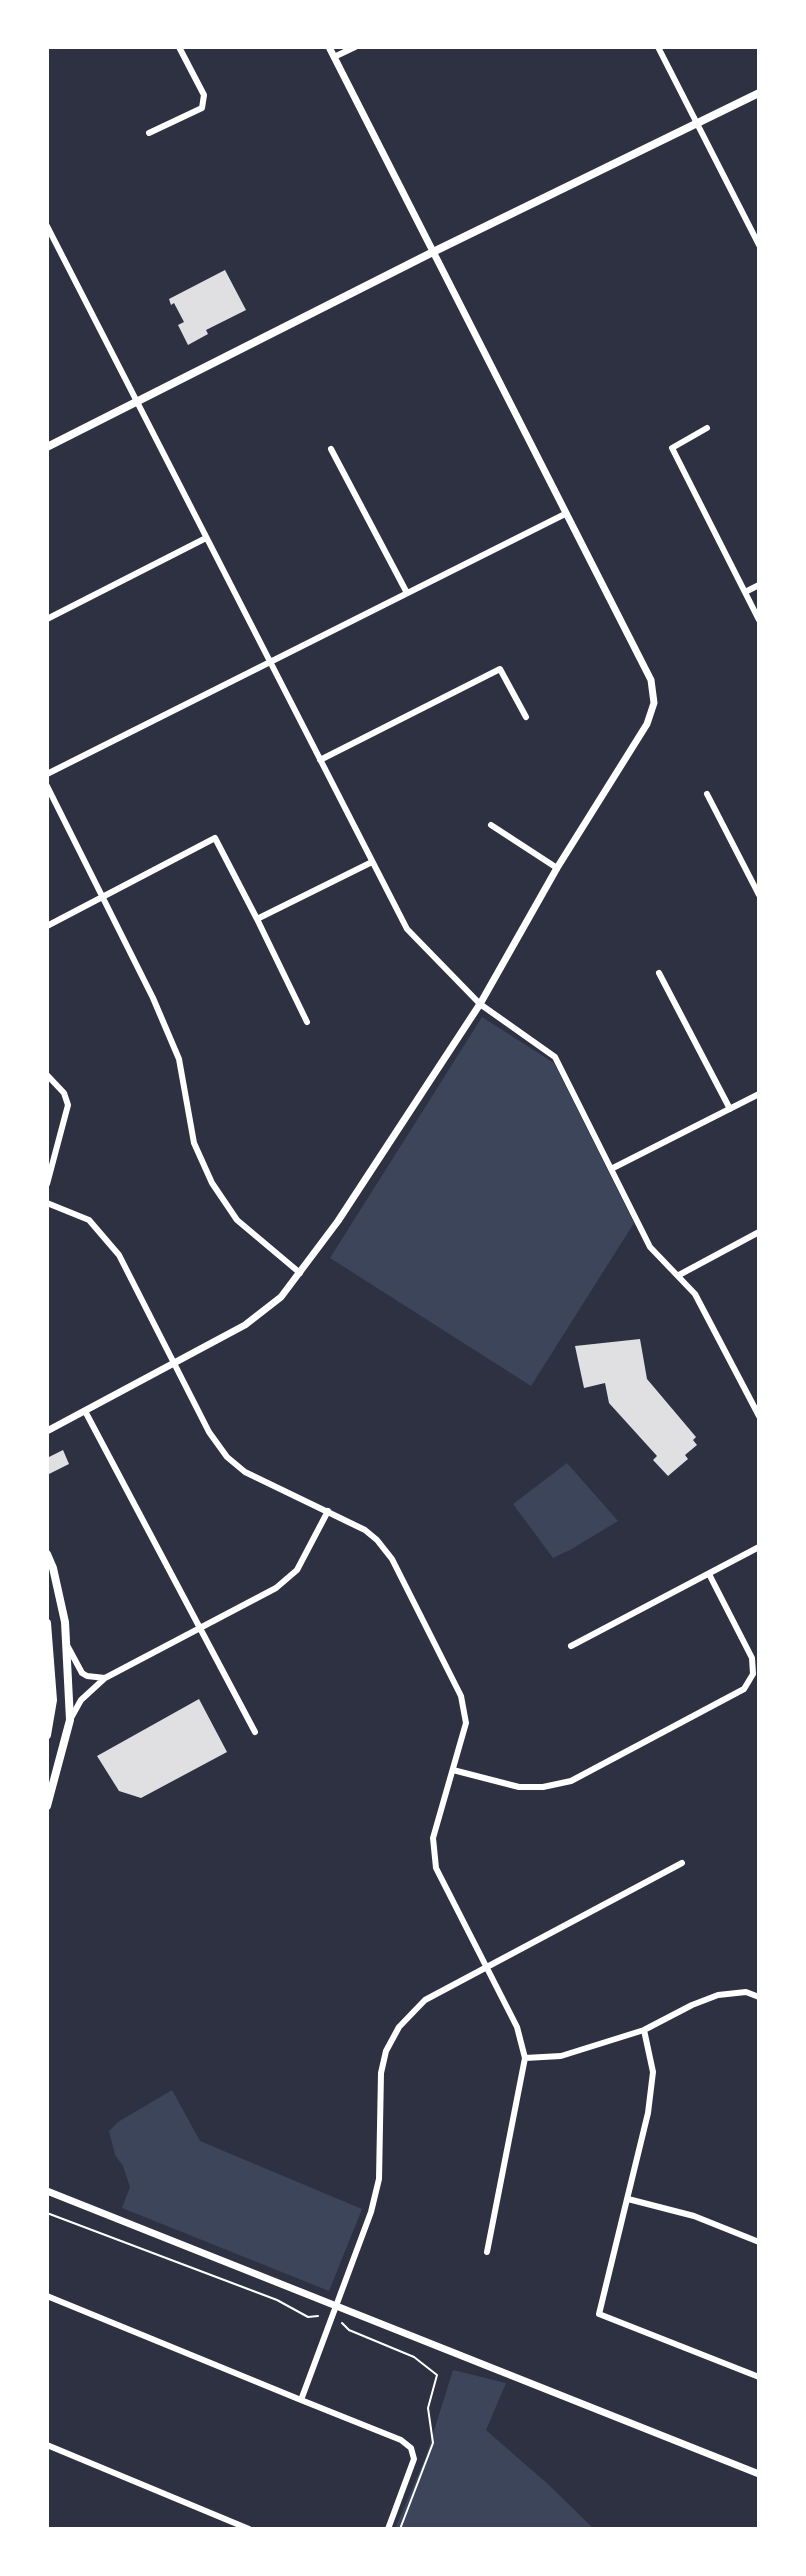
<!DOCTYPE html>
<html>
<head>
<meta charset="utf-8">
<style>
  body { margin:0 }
  #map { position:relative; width:806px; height:2576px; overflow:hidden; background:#2d3142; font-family:"Space Grotesk",sans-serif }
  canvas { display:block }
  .frame { position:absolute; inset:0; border:49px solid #fff; pointer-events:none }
</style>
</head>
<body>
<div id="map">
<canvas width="806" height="2576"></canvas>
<div class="frame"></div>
</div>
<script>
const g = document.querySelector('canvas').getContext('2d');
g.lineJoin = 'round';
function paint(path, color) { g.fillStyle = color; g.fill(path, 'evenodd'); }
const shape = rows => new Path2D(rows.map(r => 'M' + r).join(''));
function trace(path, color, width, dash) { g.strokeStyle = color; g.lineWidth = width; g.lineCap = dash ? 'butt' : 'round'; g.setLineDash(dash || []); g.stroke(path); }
paint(shape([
  [482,1017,554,1063,634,1223,531,1386,330,1258],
  [567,1463,618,1521,570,1550,553,1558,513,1504],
  [172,2090,200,2141,362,2209,329,2291,122,2208,130,2187,123,2166,115,2155,109,2131,118,2122],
  [453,2370,506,2383,486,2430,549,2485,594,2529,395,2529,426,2456]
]), '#3c4559');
paint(shape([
  [225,270,246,310,206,330,208,334,188,345,178,325,184,322,174,303,171,305,169,299],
  [640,1339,647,1379,696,1437,693,1440,697,1445,685,1455,688,1459,668,1476,653,1460,657,1456,609,1403,605,1383,584,1388,575,1346],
  [63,1450,69,1464,49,1474,47,1458],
  [199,1699,227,1752,141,1798,119,1791,97,1756]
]), '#e0e0e3');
trace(shape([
  [47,2213,277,2300,308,2317,318,2316],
  [342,2323,349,2330,414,2357,437,2375,428,2408,433,2443,400,2529]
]), '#fff', 2);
trace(shape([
  [658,47,759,245],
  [334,57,355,47],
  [149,133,202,108,204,95,179,47],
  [47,226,407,929,480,1004,555,1057,650,1247,695,1294,759,1416],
  [707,428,672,448,759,620],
  [331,449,407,593],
  [745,592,759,585],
  [47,619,206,538],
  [320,760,500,669,526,717],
  [47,774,565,514],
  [47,786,153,998,179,1059,194,1143,212,1183,237,1220,300,1273],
  [707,794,759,895],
  [491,825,557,868],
  [257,919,307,1022],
  [47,926,215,838,257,919,372,862],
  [659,973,730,1109],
  [611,1169,759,1094],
  [47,1184,68,1105,64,1093,47,1075],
  [47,1203,89,1220,119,1255,209,1432,227,1457,245,1472,365,1530,377,1540,392,1559,461,1696,466,1723,433,1838,436,1868,517,2027,525,2058,487,2252],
  [679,1275,759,1232],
  [85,1411,255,1732],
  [571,1646,759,1547],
  [68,1647,82,1673,87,1676,105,1678],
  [71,1718,81,1700,105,1678,276,1588,297,1570,328,1511],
  [453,1770,519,1787,543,1787,571,1781,744,1689,753,1674,752,1658,709,1574],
  [644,2030,653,2072,648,2113,599,2314,759,2377],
  [525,2058,561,2056,644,2030,692,2005,718,1995,746,1992,759,1997],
  [628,2199,694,2216,759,2242],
  [47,2296,301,2400],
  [47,2445,249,2529],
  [388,2529,414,2459,411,2448,401,2440,301,2400,371,2212,379,2179,381,2073,386,2051,399,2027,425,2000,682,1863]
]), '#fff', 6);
trace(shape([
  [47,1431,245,1325,281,1297,338,1221,480,1004,557,868,647,724,654,703,651,680,329,47],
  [47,2191,759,2474]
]), '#fff', 7);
trace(shape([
  [47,447,433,252,759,93],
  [47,1554,53,1568,65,1622,70,1720,47,1806],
  [47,1623,53,1700,47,1735]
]), '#fff', 8);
</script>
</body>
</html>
